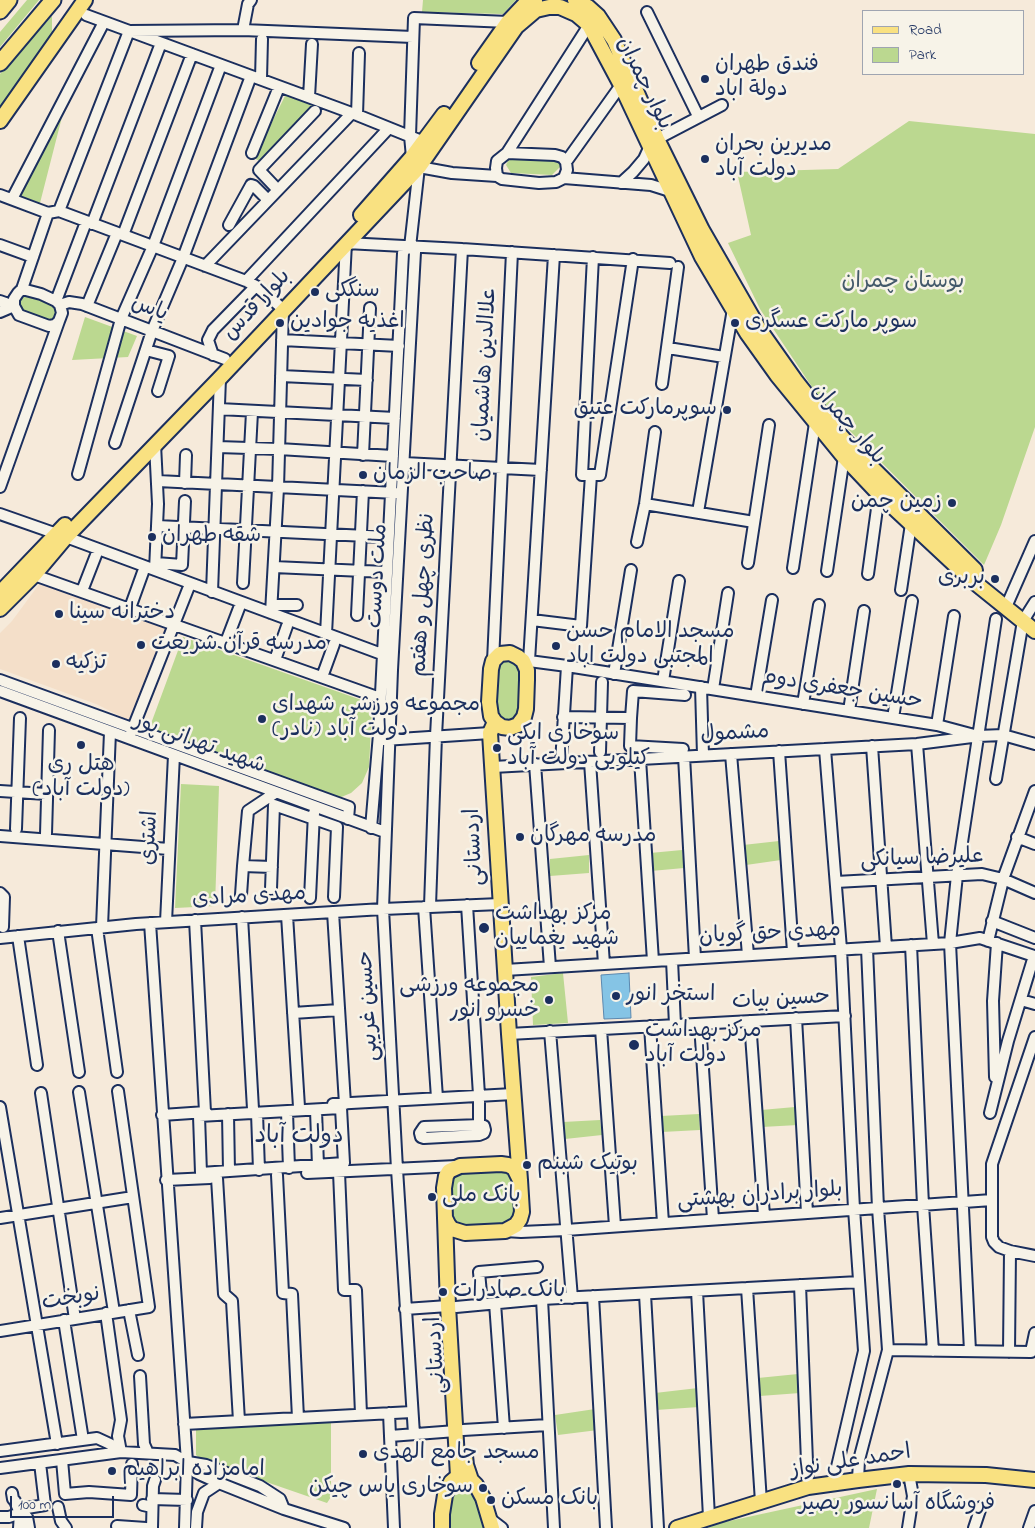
<!DOCTYPE html>
<html>
<head>
<meta charset="utf-8">
<style>
  body { margin:0 }
  #map { position:relative; width:1035px; height:1528px; overflow:hidden; background:#f6eada; font-family:"Indie Flower",sans-serif }
  canvas { display:block }
  .legend { position:absolute; left:862px; top:10px; width:162px; height:65px; box-sizing:border-box; background:#f7f3e8; border:1px solid #9fa5b1; margin:0; padding:6px 9px; list-style:none; font-size:15px; color:#1b2f5e }
  .legend li { display:flex; align-items:center; gap:10px; height:25px }
  .legend b { width:25px; border:1px solid #9fa5b1 }
  .scale { position:absolute; left:10px; top:1496px; width:104px; height:22px; box-sizing:border-box; border:2px solid #1b2f5e; border-top:0; padding-left:6px; font-size:15px; line-height:18px; white-space:nowrap; color:#1b2f5e; -webkit-text-stroke:4px #f7f3e8; paint-order:stroke }
</style>
</head>
<body>
<div id="map">
<canvas width="1035" height="1528"></canvas>
<ul class="legend">
<li><b style="height:6px;background:#f9e181"></b>Road</li>
<li><b style="height:14px;background:#bbd890"></b>Park</li>
</ul>
<div class="scale">100 m</div>
</div>
<script>
const g = document.querySelector('canvas').getContext('2d');
g.lineJoin = 'round';
function paint(path, color) { g.fillStyle = color; g.fill(path, 'evenodd'); }
const shape = rows => new Path2D(rows.map(r => 'M' + r).join(''));
function trace(path, color, width, dash) { g.strokeStyle = color; g.lineWidth = width; g.lineCap = dash ? 'butt' : 'round'; g.setLineDash(dash || []); g.stroke(path); }
function drawText(font, color, halo, rows, align = 'center') {
  g.font = font + ' "Indie Flower","Playpen Sans Arabic",sans-serif'; g.lineWidth = 5; g.setLineDash([]); g.textBaseline = 'middle'; g.strokeStyle = halo; g.fillStyle = color; for (const [text, x, y, turn = 0] of rows) {
    g.save(); g.translate(x, y); g.rotate((+turn || 0) * Math.PI / 180); g.textAlign = isNaN(turn) ? turn : align; if (halo) g.strokeText(text, 0, 0); g.fillText(text, 0, 0); g.restore();
  }
}
paint(shape([
  [40,583,133,617,166,627,149,676,130,721,96,704,0,669,0,633,12,621]
]), '#f4dfc9');
paint(shape([
  [27,0,39,0,0,47,0,32],
  [423,0,516,0,503,14,422,12],
  [52,16,52,34,0,109,0,74],
  [286,94,316,106,263,163,254,158],
  [62,117,40,203,20,196],
  [909,121,1035,134,1035,427,1001,525,984,565,824,405,760,309,728,243,751,235,737,172,838,169],
  [510,157,558,160,560,163,560,167,552,175,511,173,506,165],
  [24,294,51,303,55,308,57,315,54,320,48,322,24,312,21,310,20,300],
  [85,317,137,336,128,357,72,360],
  [183,637,370,703,372,708,369,767,362,783,351,793,339,798,149,729],
  [504,659,511,660,516,662,519,670,518,716,515,721,509,723,498,718,494,689,495,668],
  [181,784,219,786,215,906,175,908],
  [779,841,781,860,746,865,743,845],
  [682,850,684,868,651,871,650,853],
  [589,855,589,873,550,876,550,859],
  [563,973,568,1023,533,1025,531,977],
  [795,1107,798,1125,762,1127,761,1110],
  [699,1114,700,1130,662,1132,661,1116],
  [600,1120,602,1135,565,1139,563,1122],
  [502,1169,509,1173,515,1181,516,1211,512,1220,504,1225,462,1228,455,1225,451,1218,449,1183,453,1176,459,1172],
  [798,1374,800,1393,760,1396,758,1378],
  [698,1388,699,1407,656,1410,655,1393],
  [595,1409,598,1430,558,1435,555,1415],
  [331,1422,331,1497,327,1503,200,1459,196,1455,196,1429],
  [460,1480,473,1488,488,1528,447,1528,449,1497],
  [877,1489,869,1528,707,1528,720,1523]
]), '#bbd890');
const water = shape([
  [629,973,631,1018,604,1019,601,975,629,973]
]);
paint(water, '#85c4e5');
trace(water, '#5b88af', 1);
const minor = shape([
  [647,12,698,116],
  [86,15,357,115,424,142],
  [243,30,248,4,251,0],
  [261,79,262,39],
  [309,97,312,44],
  [357,115,359,53],
  [657,139,722,105],
  [252,153,279,87],
  [507,153,589,25],
  [566,162,621,85],
  [419,167,452,173,497,176],
  [564,178,567,170,566,162,562,157,555,155,507,153,497,161,496,168,497,176,502,179,539,183,556,182,564,178,651,185,670,191],
  [621,183,633,172,644,159,650,146],
  [278,190,259,170,315,111],
  [0,195,48,213,59,211,246,281,256,286,283,309,278,488,271,613],
  [12,199,104,22],
  [59,211,129,31,243,30,413,37],
  [92,224,161,43],
  [229,225,251,185,254,186,268,200],
  [123,235,192,54],
  [0,245,33,257],
  [410,247,419,167,412,157,410,136,414,18,508,22,511,24],
  [411,248,415,252,392,670,383,909,397,1169,414,1434],
  [593,257,582,475,600,475,633,259],
  [205,266,352,113],
  [246,281,388,129],
  [22,289,41,294,56,301,60,305,62,313,59,321,55,325,49,326,19,315,14,306,14,299,18,293,22,289],
  [22,289,48,213],
  [0,301,14,306],
  [56,301,86,222],
  [60,305,69,302,82,304,225,359],
  [87,306,117,233],
  [0,312,14,306],
  [282,340,399,346],
  [668,348,724,357],
  [146,350,169,356,158,391],
  [213,355,208,340,213,330,256,286],
  [281,376,367,380],
  [662,384,678,267],
  [219,409,395,418],
  [115,443,152,331,183,258,251,76],
  [155,444,158,504,155,570],
  [218,447,279,449,393,456],
  [363,455,370,308],
  [404,463,541,470],
  [78,474,121,319,153,246,221,65],
  [158,481,396,493],
  [185,483,186,455],
  [0,487,59,321],
  [645,504,754,522],
  [698,512,733,309],
  [0,514,57,534],
  [157,526,388,537],
  [66,537,387,656],
  [637,542,645,504,655,432],
  [156,563,182,565,185,501],
  [748,563,769,425],
  [274,567,386,572],
  [793,568,815,423],
  [827,571,844,457],
  [868,574,879,494],
  [34,575,380,698],
  [243,583,252,412],
  [901,590,911,524],
  [82,591,96,555],
  [212,592,220,378],
  [272,605,297,605],
  [1006,607,1035,541],
  [130,608,143,572],
  [357,615,363,491],
  [532,620,581,626,591,475],
  [326,634,346,243,462,249,670,263],
  [226,642,239,608],
  [275,660,287,626],
  [493,661,512,252],
  [523,661,529,661,567,666,937,725,978,736,1003,735,1035,744],
  [529,661,554,255],
  [614,674,631,570],
  [322,677,334,644],
  [0,680,349,807,348,819],
  [663,681,679,581],
  [701,687,703,755],
  [713,689,728,593],
  [0,691,385,832],
  [756,696,772,600],
  [803,704,819,605],
  [849,711,864,611],
  [563,717,631,718],
  [893,718,912,601],
  [937,725,954,616],
  [131,733,188,589],
  [384,740,490,733],
  [917,744,933,944],
  [872,746,886,947],
  [683,749,630,746,631,718,633,691,685,695],
  [825,749,841,949,854,1209,864,1351,833,1484],
  [779,751,793,952],
  [600,752,602,682],
  [731,754,748,955],
  [684,756,695,958],
  [640,759,653,961],
  [590,762,604,964],
  [561,763,567,666],
  [535,764,550,967],
  [493,767,917,744,972,737],
  [996,779,1023,621,1035,602],
  [0,791,46,794],
  [371,828,379,734,403,253,407,247],
  [16,829,20,718],
  [46,834,49,730],
  [0,836,169,849],
  [1017,837,1035,844],
  [243,866,248,811,275,793],
  [1003,879,1035,791],
  [836,882,982,874,1003,879,1035,893],
  [271,889,274,805,337,827,334,897],
  [0,893,4,897,3,927],
  [241,895,243,866,272,867],
  [310,898,314,813],
  [467,905,479,1095,479,1125],
  [430,906,436,736,462,249],
  [424,907,437,1098],
  [333,912,345,1104],
  [287,915,299,1107],
  [242,917,253,1109],
  [195,920,205,1112],
  [992,921,1035,938],
  [166,922,174,755],
  [150,923,187,1462,185,1528],
  [102,927,110,732],
  [97,928,117,1072],
  [58,931,79,1072],
  [18,936,37,1065],
  [0,938,136,924,383,909,500,904],
  [988,941,1002,884],
  [911,945,923,1205,933,1351],
  [672,960,675,1025],
  [505,970,950,943,980,938,1034,956,1008,1041,990,1113],
  [1021,1000,1035,1004],
  [293,1013,339,1010],
  [796,1018,807,1213],
  [750,1021,764,1216],
  [700,1024,713,1219],
  [650,1026,663,1223],
  [601,1029,615,1226],
  [550,1031,572,1298],
  [509,1034,845,1016],
  [1035,1037,992,1164,992,1237,994,1242,999,1247,1010,1251,1035,1256],
  [995,1077,993,1001,997,943],
  [79,1092,114,1312],
  [41,1093,75,1319],
  [333,1104,513,1094],
  [0,1107,57,1444],
  [341,1108,344,1163,201,1173,199,1116,341,1108],
  [316,1110,318,1166],
  [287,1112,289,1168],
  [257,1113,259,1170],
  [228,1114,229,1171],
  [162,1115,206,1112],
  [481,1125,484,1126,485,1130,484,1133,479,1135,424,1138,421,1137,420,1133,424,1127,481,1125],
  [339,1172,344,1290,356,1290,361,1414],
  [307,1173,457,1166],
  [277,1175,283,1293,292,1294,298,1418],
  [217,1178,224,1294,232,1301,239,1421],
  [166,1180,210,1178],
  [0,1218,133,1197],
  [505,1231,521,1232,566,1230,992,1200],
  [800,1285,808,1487],
  [747,1288,761,1502],
  [697,1291,709,1517],
  [645,1294,658,1528],
  [593,1296,606,1528],
  [542,1299,554,1528],
  [495,1303,504,1428],
  [482,1304,479,1272,537,1267],
  [456,1307,542,1299,859,1282],
  [405,1309,448,1306],
  [129,1310,138,1355],
  [106,1313,121,1420,118,1436,121,1452],
  [64,1320,83,1440],
  [0,1331,149,1307,118,1091],
  [888,1350,1031,1352,1035,1333],
  [970,1351,950,943,957,875,996,619],
  [1009,1352,1010,1251],
  [140,1376,144,1444,148,1453],
  [389,1413,394,1528],
  [184,1424,412,1412],
  [463,1430,548,1425],
  [390,1436,456,1431],
  [0,1451,97,1438,110,1444,121,1452],
  [62,1460,65,1494,89,1492,131,1495,132,1464],
  [188,1462,206,1465,260,1486,280,1499,284,1509],
  [0,1468,121,1452,175,1455,187,1462,199,1474,219,1483,284,1509,344,1528],
  [858,1480,859,1460,888,1350,878,1208,867,948],
  [12,1493,13,1499,15,1501,20,1513,19,1528],
  [152,1499,187,1500],
  [143,1505,152,1507],
  [58,1507,61,1521,66,1528],
  [20,1513,27,1517,29,1528],
  [0,1517,9,1517,20,1513,27,1508,45,1505,40,1463],
  [489,1518,502,1528],
  [117,1526,146,1528],
  [152,1528,153,1486,155,1480],
  [196,1528,197,1512,204,1493,219,1483],
  [908,1528,913,1496,909,1474],
  [974,1528,981,1507],
  [1029,1528,1035,1511]
]);
const major = shape([
  [575,0,588,7,598,16,614,40,657,139,702,230,759,329,795,380,824,417,847,443,975,570],
  [479,63,508,22,526,3,535,0],
  [0,121,85,0],
  [361,215,412,157,444,114],
  [0,593,65,525],
  [0,609,34,575,66,537,220,378,419,167,516,27,536,10,549,7,560,7,576,14,589,25,621,85,702,257,747,333,777,375,844,457,879,494,968,577,1035,631],
  [510,653,518,657,523,661,527,670,527,680,526,709,524,717,518,725,510,728,502,727,495,722,491,716,489,702,491,669,493,661,500,654,510,653],
  [495,722,490,733,509,1034,520,1180],
  [501,1164,508,1165,514,1168,520,1180,522,1212,520,1219,516,1225,505,1231,465,1233,452,1229,448,1224,445,1218,444,1188,446,1176,449,1171,460,1166,501,1164],
  [445,1218,448,1306,458,1476],
  [465,1456,466,1465,471,1480],
  [442,1528,442,1514,445,1495,451,1482,458,1476,471,1480,476,1485,483,1498,492,1528],
  [677,1528,808,1487,858,1480,909,1474,986,1475,1035,1480]
]);
const highway = shape([
  [0,11,9,0],
  [0,63,53,0]
]);
trace(minor, '#1b2f5e', 14);
trace(major, '#1b2f5e', 18);
trace(highway, '#1b2f5e', 19);
trace(minor, '#f7f3e8', 10);
trace(major, '#f9e181', 14);
trace(highway, '#f9e181', 15);
for (const [x, y, r, color] of [
  [705,79,5,"#1b2f5e"],
  [705,159,5,"#1b2f5e"],
  [315,292,5,"#1b2f5e"],
  [280,323,5,"#1b2f5e"],
  [735,323,5,"#1b2f5e"],
  [727,410,5,"#1b2f5e"],
  [363,475,5,"#1b2f5e"],
  [952,503,5,"#1b2f5e"],
  [152,537,5,"#1b2f5e"],
  [995,579,5,"#1b2f5e"],
  [59,614,5,"#1b2f5e"],
  [141,645,5,"#1b2f5e"],
  [556,646,5,"#1b2f5e"],
  [56,664,5,"#1b2f5e"],
  [262,719,5,"#1b2f5e"],
  [81,745,5,"#1b2f5e"],
  [497,748,5,"#1b2f5e"],
  [520,837,5,"#1b2f5e"],
  [484,928,6,"#1b2f5e"],
  [616,996,5,"#1b2f5e"],
  [549,1000,5,"#1b2f5e"],
  [634,1045,6,"#1b2f5e"],
  [527,1165,5,"#1b2f5e"],
  [432,1197,5,"#1b2f5e"],
  [443,1292,5,"#1b2f5e"],
  [363,1454,5,"#1b2f5e"],
  [112,1471,5,"#1b2f5e"],
  [897,1484,5,"#1b2f5e"],
  [483,1488,5,"#1b2f5e"],
  [491,1500,5,"#1b2f5e"]
]) { const dot = new Path2D(); dot.arc(x, y, r, 0, 2 * Math.PI); g.fillStyle = color; g.fill(dot); trace(dot, '#f7f3e8', 2); }
drawText('22px', '#1b2f5e', '#f7f3e8', [
  ["فندق طهران",715,66],
  ["دولة اباد",715,91],
  ["مدیرین بحران",715,146],
  ["دولت آباد",715,171],
  ["سنگکی",325,292],
  ["اغذیه جوادین",290,323],
  ["سوپر مارکت عسگری",745,323],
  ["سوپرمارکت عتیق",717,410,"right"],
  ["صاحب الزمان",373,475],
  ["زمین چمن",942,503,"right"],
  ["شقه طهران",162,537],
  ["بربری",985,579,"right"],
  ["دخترانه سینا",69,614],
  ["مسجد الامام حسن",566,633],
  ["المجتبى دولت اباد",566,658],
  ["مدرسه قرآن شریعت",151,645],
  ["تزکیه",66,664],
  ["مجموعه ورزشی شهدای",272,706],
  ["دولت آباد (نادر)",272,731],
  ["سوخاری ایکی",507,735],
  ["کیلویی دولت آباد",507,760],
  ["هتل ری",81,766,"center"],
  ["(دولت آباد)",81,791,"center"],
  ["مدرسه مهرگان",530,837],
  ["مرکز بهداشت",495,915],
  ["شهید یغماییان",495,940],
  ["مجموعه ورزشی",539,987,"right"],
  ["خسرو انور",539,1012,"right"],
  ["استخر انور",626,996],
  ["مرکز بهداشت",645,1032],
  ["دولت آباد",645,1057],
  ["بوتیک شبنم",537,1165],
  ["بانک ملی",442,1197],
  ["بانک صادرات",453,1292],
  ["مسجد جامع الهدی",373,1454],
  ["امامزاده ابراهیم",122,1471],
  ["سوخاری یاس چیکن",473,1488,"right"],
  ["بانک مسکن",501,1500],
  ["فروشگاه آسانسور بصیر",897,1505,"center"]
], 'left');
drawText('22px', '#1b2f5e', '#f7f3e8', [
  ["بلوار چمران",643,84,64],
  ["بلوار قدس",258,306,-47],
  ["یاس",149,310,21],
  ["علاالدین هاشمیان",487,365,-87],
  ["بلوار چمران",847,425,49],
  ["ملت دوست",379,576,-87],
  ["نظری چهل و هفتم",425,595,-87],
  ["حسین جعفری دوم",842,691,9],
  ["مشمول",735,735,-3],
  ["شهید تهرانی پور",199,745,20],
  ["اشتری",151,838,-87],
  ["اردستانی",476,847,-93],
  ["علیرضا سیانکی",922,860,-2],
  ["مهدی مرادی",249,898,-3],
  ["مهدی حق گویان",770,935,-3],
  ["حسین بیات",781,1001,-3],
  ["حسین غریبی",370,1006,-93],
  ["بلوار برادران بهشتی",760,1197,-4],
  ["نوبخت",71,1300,-9],
  ["اردستانی",438,1355,-94],
  ["احمد علی نواز",851,1463,-9]
]);
drawText('22px', '#43596a', '#f7f3e8', [
  ["بوستان چمران",903,283]
]);
drawText('24px', '#1b2f5e', '#f7f3e8', [
  ["دولت آباد",299,1138]
]);
</script>
</body>
</html>
